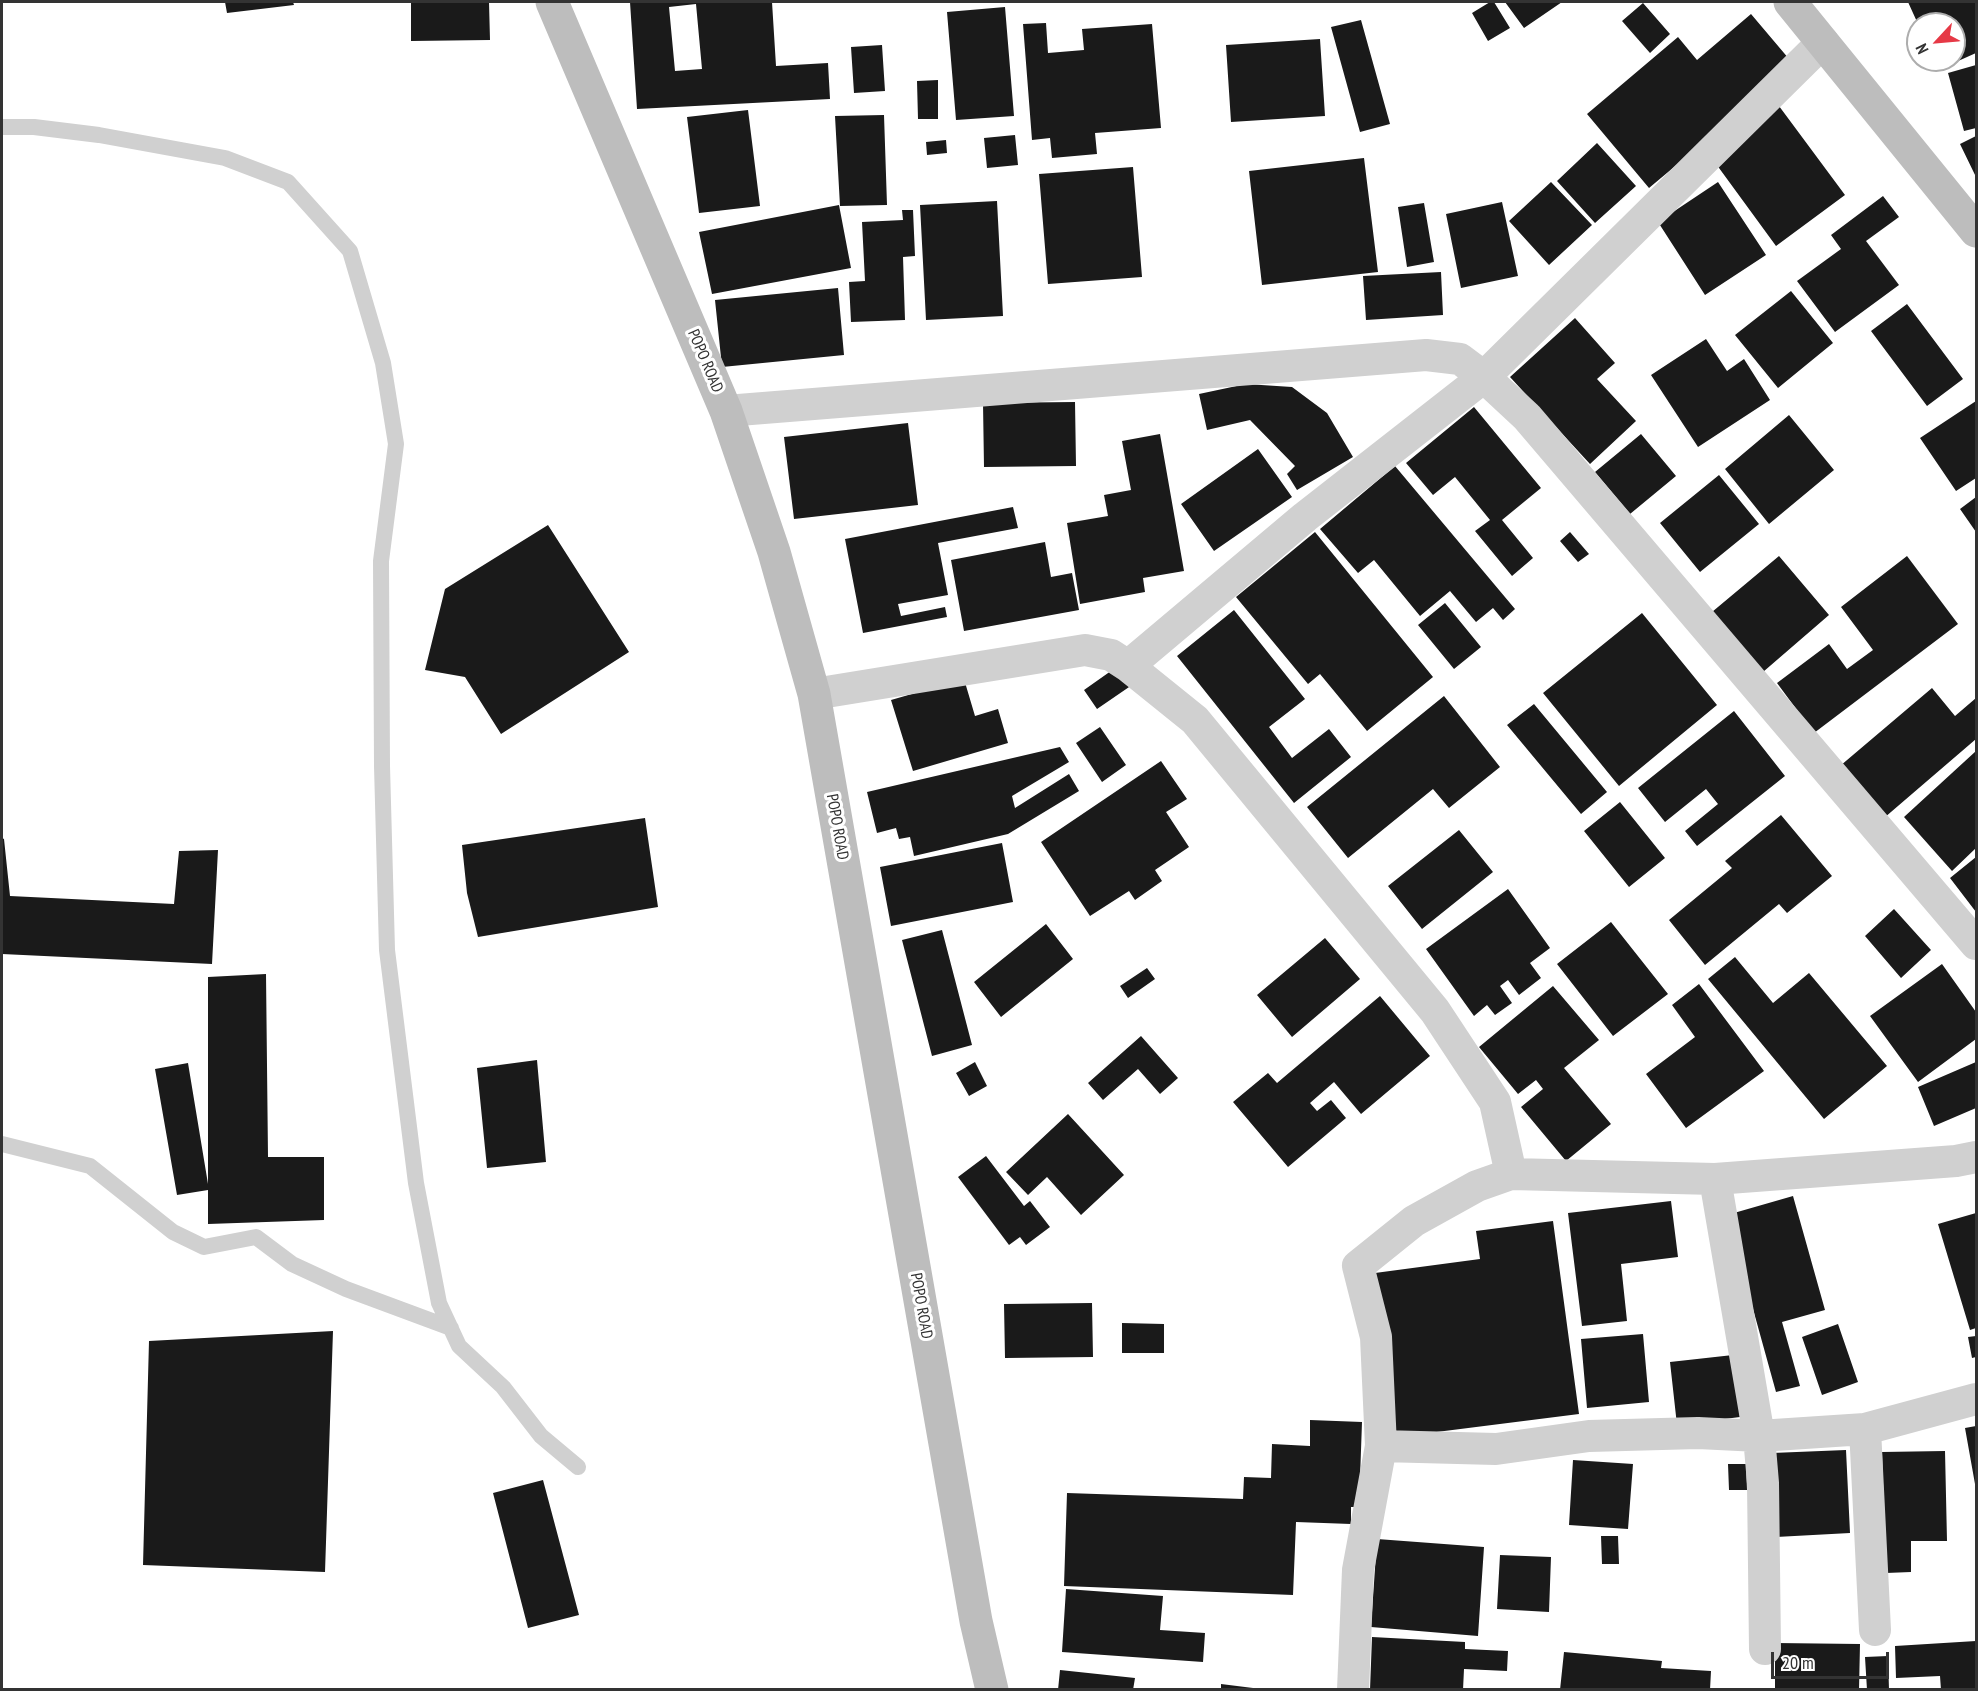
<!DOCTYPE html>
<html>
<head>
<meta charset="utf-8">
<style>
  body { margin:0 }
  #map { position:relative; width:1978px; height:1691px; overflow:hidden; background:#fff; font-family:"PT Sans Narrow",sans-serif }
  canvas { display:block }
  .frame { position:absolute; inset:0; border:3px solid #333; pointer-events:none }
  .north { position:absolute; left:1906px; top:12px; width:60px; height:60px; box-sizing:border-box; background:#fff; border:2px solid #adadad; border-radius:50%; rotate:244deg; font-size:16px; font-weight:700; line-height:24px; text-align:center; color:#333 }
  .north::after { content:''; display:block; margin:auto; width:21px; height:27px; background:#e63946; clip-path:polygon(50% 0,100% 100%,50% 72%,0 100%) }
  .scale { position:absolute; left:1771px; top:1652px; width:118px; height:27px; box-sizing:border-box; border:3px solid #333; border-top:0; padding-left:8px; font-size:18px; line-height:21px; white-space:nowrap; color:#333; -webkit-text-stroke:4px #fff; paint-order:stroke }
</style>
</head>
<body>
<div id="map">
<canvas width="1978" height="1691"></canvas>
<div class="frame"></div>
<div class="north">N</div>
<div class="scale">20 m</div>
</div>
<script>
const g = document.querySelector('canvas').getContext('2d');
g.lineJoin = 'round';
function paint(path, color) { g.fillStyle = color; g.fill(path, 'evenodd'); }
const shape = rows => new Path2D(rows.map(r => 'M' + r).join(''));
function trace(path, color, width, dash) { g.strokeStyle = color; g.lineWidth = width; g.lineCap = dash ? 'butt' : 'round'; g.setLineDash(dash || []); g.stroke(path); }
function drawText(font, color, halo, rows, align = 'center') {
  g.font = font + ' "PT Sans Narrow",sans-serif'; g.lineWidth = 6; g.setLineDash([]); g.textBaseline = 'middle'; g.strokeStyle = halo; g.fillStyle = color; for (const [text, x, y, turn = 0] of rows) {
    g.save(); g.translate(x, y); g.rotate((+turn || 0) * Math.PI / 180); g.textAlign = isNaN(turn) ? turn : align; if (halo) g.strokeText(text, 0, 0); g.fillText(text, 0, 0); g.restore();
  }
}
paint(shape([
  [225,2,293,2,294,5,227,13],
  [411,2,489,2,490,40,411,41],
  [630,2,772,2,776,66,828,63,830,99,637,109],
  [696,4,702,69,675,71,669,7],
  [1490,2,1494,2,1510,28,1488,41,1472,13],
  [1505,2,1562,2,1524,28],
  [1908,2,1976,2,1976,53,1938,70,1933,60,1954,60,1954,24,1918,24],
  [1643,3,1670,34,1650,53,1622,21],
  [1005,7,1014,116,956,120,947,12],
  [1751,14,1795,66,1649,188,1587,114,1678,37,1697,60],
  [1361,20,1390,124,1360,132,1331,27],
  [1046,23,1048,53,1084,50,1082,29,1152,24,1161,128,1095,133,1097,154,1052,158,1050,138,1032,140,1023,24],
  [1320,39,1325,116,1231,122,1226,45],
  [882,45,885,91,854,93,851,47],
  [1976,65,1976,128,1964,131,1948,73],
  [938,80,938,119,918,119,917,81],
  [1779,106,1845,195,1776,246,1711,157],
  [748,110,760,206,699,213,687,117],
  [884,115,887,205,840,206,835,116],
  [1015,135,1018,165,987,168,984,138],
  [1976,136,1976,177,1960,144],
  [946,140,947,153,927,155,926,142],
  [1597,143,1636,186,1595,223,1557,181],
  [1364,158,1378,272,1262,285,1249,171],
  [1133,167,1142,277,1048,284,1039,174],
  [1551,182,1592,225,1549,265,1509,221],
  [1718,182,1766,255,1705,295,1658,222],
  [1883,196,1899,217,1866,241,1899,285,1835,332,1797,281,1841,249,1831,235],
  [997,201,1003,316,926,320,920,205],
  [1502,202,1518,276,1461,288,1446,214],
  [1424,203,1434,262,1407,267,1398,207],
  [839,205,851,268,712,294,699,232],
  [902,210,913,210,915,256,903,257,905,320,851,322,849,282,865,281,862,222,903,220],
  [1441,272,1443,315,1366,320,1363,276],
  [838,288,844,355,722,367,715,300],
  [1791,291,1833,343,1778,388,1735,335],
  [1907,304,1963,379,1927,406,1871,331],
  [1575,318,1615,363,1597,379,1636,421,1590,464,1510,377],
  [1706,339,1727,371,1744,359,1770,400,1698,447,1651,375],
  [1246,384,1292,387,1327,413,1353,457,1297,490,1287,474,1295,466,1250,420,1207,430,1199,394],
  [1976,401,1976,478,1956,491,1920,438],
  [1075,402,1076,466,984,467,983,403],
  [1474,407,1541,488,1502,520,1533,558,1512,576,1475,531,1490,520,1455,477,1433,495,1406,463],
  [1789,415,1834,470,1769,524,1725,469],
  [908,423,918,505,794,519,784,437],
  [1160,434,1184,571,1143,578,1145,592,1080,604,1067,523,1108,516,1104,495,1131,490,1122,441],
  [1641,434,1676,476,1630,514,1595,472],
  [1258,449,1292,497,1214,551,1181,504],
  [1395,466,1515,609,1503,620,1493,608,1476,622,1450,591,1420,616,1374,560,1358,573,1320,529],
  [1719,475,1759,524,1700,572,1660,523],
  [1976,497,1976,532,1960,509],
  [1013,507,1018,528,938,543,948,595,898,604,901,616,945,607,947,617,863,633,845,539],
  [548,525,629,652,501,734,465,677,425,670,445,589],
  [1315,532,1433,677,1367,731,1320,674,1308,684,1236,597],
  [1570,532,1589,554,1578,562,1560,541],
  [1045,542,1051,577,1072,573,1079,610,964,631,951,560],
  [1779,556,1829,615,1763,672,1712,612],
  [1907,556,1958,624,1814,733,1777,683,1829,644,1847,669,1873,650,1841,607],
  [1445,603,1481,647,1454,669,1418,625],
  [1234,610,1305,699,1269,727,1292,758,1329,729,1351,757,1294,803,1177,656],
  [1642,613,1717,705,1619,786,1543,693],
  [1118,666,1132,685,1097,709,1084,690],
  [964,679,975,716,998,709,1008,743,913,771,891,700],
  [1932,688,1955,716,1976,698,1976,739,1884,818,1840,766],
  [1444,696,1500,767,1449,808,1433,789,1348,858,1307,807],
  [1534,704,1607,792,1581,814,1507,725],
  [1734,711,1785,776,1697,846,1685,831,1718,804,1706,789,1665,822,1638,788],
  [1100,727,1126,765,1102,782,1076,743],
  [1060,747,1069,762,1012,796,1015,808,1069,774,1079,791,1008,834,914,856,910,837,899,839,896,828,877,833,867,792],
  [1976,751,1976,848,1952,871,1904,817],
  [1161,761,1187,799,1166,812,1189,847,1155,870,1162,881,1135,900,1129,891,1090,916,1041,842],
  [1620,802,1665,858,1629,887,1584,831],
  [1781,815,1832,876,1787,913,1779,904,1705,965,1669,920,1732,868,1725,861],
  [645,818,658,907,478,937,467,893,462,845],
  [1459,830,1493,872,1422,929,1388,886],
  [2,838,4,839,10,896,174,904,179,851,218,850,212,964,2,954],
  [1002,843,1013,902,891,926,880,867],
  [1976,857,1976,912,1950,878],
  [1508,889,1550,948,1530,963,1541,978,1519,995,1508,980,1500,986,1512,1003,1495,1015,1487,1005,1474,1016,1426,949],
  [1894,909,1931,950,1901,978,1865,936],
  [1611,922,1668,994,1613,1036,1557,964],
  [1046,924,1073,959,1001,1017,974,982],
  [942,930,972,1045,932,1056,902,940],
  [1325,938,1360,979,1292,1037,1257,995],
  [1735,957,1773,1003,1809,973,1887,1066,1824,1119,1708,979],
  [1942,964,1976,1012,1976,1039,1918,1082,1870,1016],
  [1147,968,1155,979,1128,998,1120,986],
  [266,974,268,1157,324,1157,324,1220,208,1224,208,1190,177,1195,155,1069,188,1063,208,1184,208,977],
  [1699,984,1764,1071,1686,1128,1646,1074,1695,1037,1672,1005],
  [1553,986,1599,1040,1564,1068,1611,1124,1566,1161,1521,1107,1543,1089,1536,1080,1518,1094,1479,1047],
  [1380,996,1430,1056,1361,1114,1334,1082,1310,1103,1317,1111,1331,1100,1346,1118,1288,1167,1233,1102,1268,1073,1277,1083],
  [1141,1036,1178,1078,1160,1094,1138,1069,1103,1100,1088,1083],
  [537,1060,546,1162,487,1168,477,1068],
  [975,1062,987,1086,969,1096,956,1073],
  [1976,1062,1976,1108,1934,1126,1918,1087],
  [1068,1114,1124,1175,1081,1215,1047,1177,1028,1195,1006,1172],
  [986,1156,1024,1206,1030,1201,1050,1227,1026,1245,1020,1237,1009,1245,958,1177],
  [1793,1196,1825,1310,1782,1322,1800,1386,1776,1392,1727,1215],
  [1671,1201,1678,1257,1621,1264,1627,1321,1582,1326,1568,1213],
  [1976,1213,1976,1328,1970,1330,1938,1224],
  [1553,1221,1579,1414,1397,1437,1375,1273,1480,1259,1476,1231],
  [1092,1303,1093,1357,1005,1358,1004,1304],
  [1122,1323,1164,1324,1164,1353,1122,1353],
  [1838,1324,1858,1382,1822,1395,1802,1337],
  [333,1331,325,1572,143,1565,149,1341],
  [1643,1334,1649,1402,1587,1408,1581,1339],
  [1976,1336,1976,1357,1972,1358,1968,1337],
  [1733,1355,1740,1417,1677,1425,1670,1362],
  [1310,1420,1362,1422,1359,1507,1351,1507,1351,1524,1296,1522,1293,1595,1064,1586,1067,1493,1243,1499,1244,1477,1271,1478,1272,1444,1310,1446],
  [1976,1426,1976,1484,1975,1484,1965,1428],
  [1846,1450,1850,1533,1776,1537,1772,1453],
  [1945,1451,1947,1541,1911,1541,1911,1572,1886,1573,1882,1452],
  [1573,1460,1633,1464,1628,1529,1569,1525],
  [1728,1464,1746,1464,1747,1490,1729,1490],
  [543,1480,579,1615,528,1628,493,1493],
  [1601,1536,1618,1536,1619,1564,1602,1564],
  [1377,1539,1484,1547,1478,1636,1371,1627],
  [1500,1555,1551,1557,1549,1612,1497,1609],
  [1066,1589,1163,1596,1160,1630,1205,1633,1203,1662,1062,1652],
  [1372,1637,1465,1642,1465,1649,1508,1651,1507,1671,1464,1669,1463,1690,1370,1690],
  [1976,1641,1976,1690,1941,1690,1940,1676,1896,1678,1895,1646],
  [1775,1643,1860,1644,1859,1690,1775,1690],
  [1564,1652,1662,1661,1661,1668,1711,1671,1710,1690,1560,1690],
  [1888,1656,1889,1690,1867,1690,1865,1657],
  [1060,1670,1135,1678,1133,1690,1058,1690],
  [1221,1684,1253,1688,1253,1690,1221,1690]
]), '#1a1a1a');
trace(shape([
  [2,127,34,127,99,135,225,158,288,182,350,251,383,363,396,444,381,561,382,766,387,950,416,1183,439,1303,459,1346,503,1387,541,1436,578,1467],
  [2,1144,90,1166,173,1232,204,1247,256,1237,292,1264,346,1289,451,1328]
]), '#d0d0d0', 16);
trace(shape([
  [726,411,1426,355,1460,359,1484,377,1823,42],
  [1128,666,1305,517,1484,377,1527,417,1976,944],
  [814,694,1085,650,1111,655,1128,666,1195,720,1435,1011,1495,1102,1511,1174],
  [1715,1179,1759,1436,1763,1483,1765,1649],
  [1865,1429,1875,1630],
  [1381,1446,1496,1449,1589,1436,1698,1433,1759,1436,1865,1429,1976,1399],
  [1353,1690,1358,1570,1381,1446,1376,1337,1358,1266,1414,1221,1477,1186,1511,1174,1715,1179,1956,1161,1976,1157]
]), '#d0d0d0', 32);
trace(shape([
  [552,2,726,411,774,552,814,694,976,1621,992,1690],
  [1790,2,1976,231]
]), '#bdbdbd', 33);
drawText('16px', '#333', '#fff', [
  ["POPO ROAD",705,361,67],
  ["POPO ROAD",837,827,80],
  ["POPO ROAD",921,1306,80]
]);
</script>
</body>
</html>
